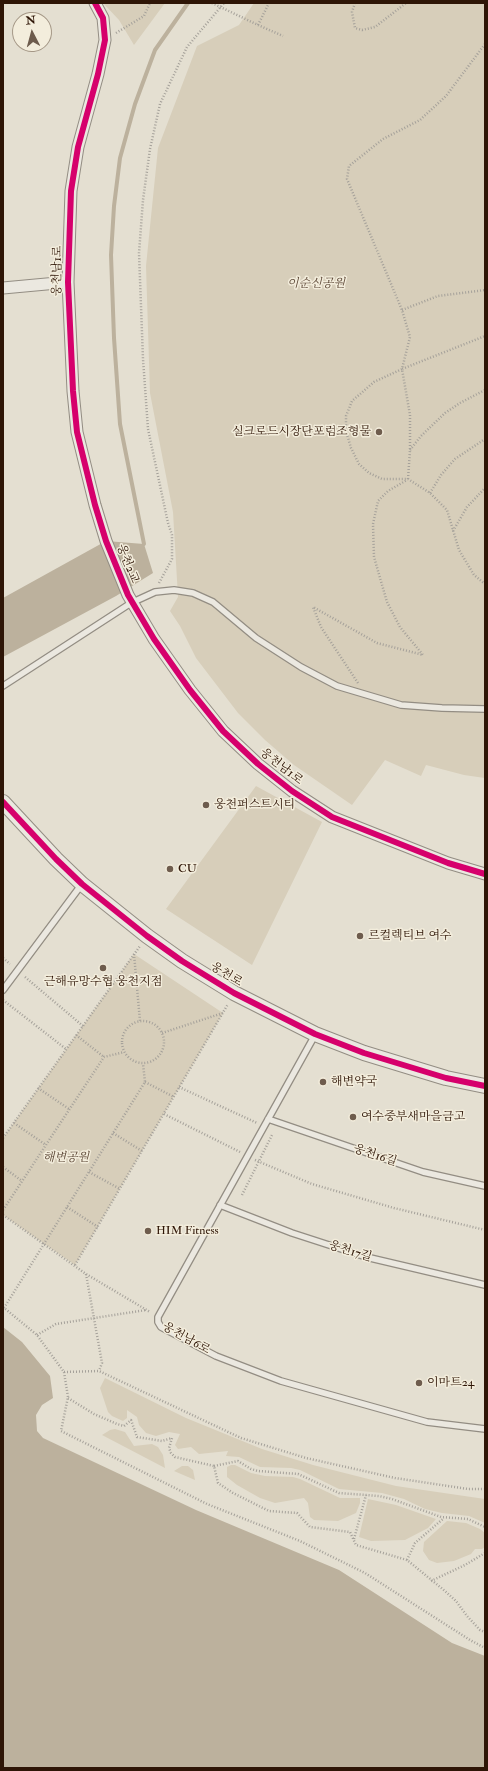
<!DOCTYPE html>
<html>
<head>
<meta charset="utf-8">
<style>
  body { margin:0 }
  #map { position:relative; width:488px; height:1771px; overflow:hidden; background:#e4dfd1; font-family:"IM FELL Double Pica",serif }
  canvas { display:block }
  .frame { position:absolute; inset:0; border:4px solid #2e1506; pointer-events:none }
  .north { position:absolute; left:12px; top:12px; width:40px; height:40px; box-sizing:border-box; background:#f3eddc; border:1px solid #a49786; border-radius:50%; rotate:354deg; font-size:11px; font-weight:700; line-height:16px; text-align:center; color:#2e1506 }
  .north::after { content:''; display:block; margin:auto; width:14px; height:18px; background:#6e5c4d; clip-path:polygon(50% 0,100% 100%,50% 72%,0 100%) }
</style>
</head>
<body>
<div id="map">
<canvas width="488" height="1771"></canvas>
<div class="frame"></div>
<div class="north">N</div>
</div>
<script>
const g = document.querySelector('canvas').getContext('2d');
g.lineJoin = 'round';
function paint(path, color) { g.fillStyle = color; g.fill(path, 'evenodd'); }
const shape = rows => new Path2D(rows.map(r => 'M' + r).join(''));
function trace(path, color, width, dash) { g.strokeStyle = color; g.lineWidth = width; g.lineCap = dash ? 'butt' : 'round'; g.setLineDash(dash || []); g.stroke(path); }
function drawText(font, color, halo, rows, align = 'center') {
  g.font = font + ' "IM FELL Double Pica","Noto Serif KR",serif'; g.lineWidth = 3; g.setLineDash([]); g.textBaseline = 'middle'; g.strokeStyle = halo; g.fillStyle = color; for (const [text, x, y, turn = 0] of rows) {
    g.save(); g.translate(x, y); g.rotate((+turn || 0) * Math.PI / 180); g.textAlign = isNaN(turn) ? turn : align; if (halo) g.strokeText(text, 0, 0); g.fillText(text, 0, 0); g.restore();
  }
}
paint(shape([
  [103,3,165,3,134,45,119,20],
  [254,3,485,3,485,778,464,775,426,765,421,776,385,760,352,805,294,765,265,740,238,713,196,658,180,626,170,611,178,597,173,512,150,393,146,266,158,148,197,46,239,25],
  [256,786,322,822,252,965,166,909],
  [134,954,223,1013,75,1265,3,1215,3,1138],
  [105,1378,186,1418,262,1449,313,1465,396,1486,485,1499,485,1523,469,1516,442,1513,425,1509,404,1499,382,1493,339,1489,300,1470,291,1468,260,1467,239,1457,226,1456,228,1451,199,1454,191,1447,178,1449,175,1445,180,1434,169,1432,156,1436,146,1433,139,1425,137,1417,127,1410,127,1418,123,1421,112,1416,108,1412,100,1388],
  [115,1429,125,1432,134,1446,152,1444,158,1447,163,1455,165,1468,102,1435,110,1430],
  [231,1465,235,1465,251,1473,265,1476,293,1477,300,1479,340,1498,360,1498,360,1503,356,1513,338,1521,314,1520,310,1517,308,1503,304,1498,275,1503,260,1498,237,1485,227,1477,227,1467],
  [182,1466,188,1466,193,1470,195,1480,174,1471],
  [368,1499,396,1505,436,1519,428,1528,405,1540,371,1541,359,1537],
  [447,1521,466,1523,480,1529,485,1533,485,1547,482,1549,475,1549,471,1554,454,1561,437,1563,429,1560,423,1551,424,1542]
]), '#d7ceba');
paint(shape([
  [106,541,144,544,153,573,116,596,3,657,3,598],
  [3,1327,22,1342,50,1376,53,1398,42,1405,36,1415,37,1431,43,1438,196,1510,339,1570,452,1643,485,1656,485,1768,3,1768]
]), '#bcb19d');
trace(shape([
  [144,544,120,424,114,338,111,255,114,206,120,158,135,104,155,50,188,3]
]), '#bcb19d', 4);
const service = shape([
  [3,686,131,603,155,592,174,590,193,593,213,602,256,638,301,667,337,686,401,705,442,708,485,709],
  [3,990,82,884],
  [315,1035,158,1317,158,1322,161,1327,216,1356,281,1381,427,1422,485,1429],
  [268,1119,423,1172,485,1186],
  [220,1205,292,1233,366,1257,485,1285]
]);
const minor = shape([
  [95,3,103,18,105,40,98,74,78,147,71,191,68,282,73,391,77,432,95,505,106,541,128,595,154,639,190,690,223,731,258,764,292,791,332,817,448,863,485,874],
  [3,288,68,282]
]);
const tertiary = shape([
  [3,802,56,859,82,884,147,936,182,961,234,993,315,1034,364,1053,446,1078,485,1086]
]);
trace(service, '#938d83', 8);
trace(minor, '#938d83', 13);
trace(tertiary, '#938d83', 16);
trace(shape([
  [212,3,258,25,283,36],
  [355,3,352,12,355,28,362,30,375,27,406,3],
  [258,25,269,3],
  [116,33,144,16,150,3],
  [485,44,446,96,420,120,383,139,349,166,347,179,402,310,410,337,402,369,374,382,352,401,346,416,346,431,351,448,359,464,369,473,382,479,408,479,430,493,447,510,459,550,474,575,485,584],
  [402,310,438,296,485,290],
  [410,450,421,436,445,413,460,403,485,390],
  [408,479,410,450,410,415,402,369,485,336],
  [430,493,441,475,455,459,485,439],
  [453,531,467,507,485,488],
  [159,583,172,559,172,535,168,523,148,429,143,359,139,253,143,200,150,149,160,104,187,47,224,3],
  [358,683,321,627,313,607,377,643,423,655,400,627,387,602,374,557,373,524,378,501,388,491,407,480],
  [134,954,140,1021],
  [3,958,10,964],
  [25,977,83,1026],
  [3,1000,66,1049],
  '122 1042a21 21 0 1 1 42 0a21 21 0 1 1-42 0Z',
  [162,1033,223,1013],
  [76,1035,104,1057],
  [145,1082,174,1097],
  [179,1087,257,1123],
  [38,1088,69,1109],
  [164,1114,240,1152],
  [14,1123,46,1145],
  [113,1133,142,1151],
  [3,1138,140,946],
  [255,1160,312,1184,394,1208,485,1230],
  [3,1167,22,1181],
  [89,1172,120,1189],
  [242,1195,272,1135],
  [67,1207,98,1227],
  [3,1210,104,1057,124,1052],
  [3,1215,86,1274,150,1312],
  [75,1265,228,1004],
  [86,1274,102,1363,99,1371],
  [3,1307,37,1335,64,1372,68,1397,61,1431,207,1504,300,1541,365,1573,470,1640,485,1648],
  [4,1308,145,1082,143,1064],
  [37,1335,56,1324,146,1310],
  [64,1372,99,1371,241,1438,306,1458,395,1478,468,1489,485,1489],
  [68,1398,94,1414,117,1424,124,1426,131,1420,137,1437,162,1441,172,1438,169,1448,171,1453,175,1457,214,1466,218,1483,233,1493,269,1511,297,1513,310,1527,350,1532,356,1545,407,1560,445,1591,456,1601,467,1616,480,1630,485,1632],
  [214,1466,238,1461,251,1469,258,1471,298,1474,339,1493,379,1496,392,1499,441,1517,468,1519,485,1527],
  [354,1539,366,1495],
  [407,1560,415,1543,444,1518],
  [431,1581,465,1565,485,1553]
]), '#a5a19a', 2.5, [1, 2]);
trace(service, '#ebe8e0', 5.5);
trace(minor, '#ebe8e0', 11);
trace(tertiary, '#ebe8e0', 14);
trace(shape([
  [95,3,103,18,105,40,98,74,78,147,71,191,68,282,73,391,77,432,95,505,106,541,128,595,154,639,190,690,223,731,258,764,292,791,332,817,448,863,485,874],
  [3,802,56,859,82,884,147,936,182,961,234,993,315,1034,364,1053,446,1078,485,1086]
]), '#d6006c', 6);
for (const [x, y, r, color] of [
  [379,432,4,"#6e5c4d"],
  [206,805,4,"#6e5c4d"],
  [170,869,4,"#6e5c4d"],
  [360,936,4,"#6e5c4d"],
  [103,968,4,"#6e5c4d"],
  [323,1082,4,"#6e5c4d"],
  [353,1117,4,"#6e5c4d"],
  [148,1231,4,"#6e5c4d"],
  [419,1383,4,"#6e5c4d"]
]) { const dot = new Path2D(); dot.arc(x, y, r, 0, 2 * Math.PI); g.fillStyle = color; g.fill(dot); trace(dot, '#f3eddc', 1.5); }
drawText('12px', '#2e1506', '#f3eddc', [
  ["웅천남1로",58,271,-89],
  ["웅천2교",127,564,68],
  ["웅천남1로",281,767,38],
  ["웅천로",226,975,31],
  ["웅천16길",375,1156,18],
  ["웅천17길",350,1252,17],
  ["웅천남6로",186,1339,29]
]);
drawText('italic 12px', '#5d4837', '#f3eddc', [
  ["이순신공원",316,284],
  ["해변공원",66,1158]
]);
drawText('12px', '#2e1506', '#f3eddc', [
  ["실크로드시장단포럼조형물",371,432,"right"],
  ["웅천퍼스트시티",214,805],
  ["CU",178,869],
  ["르컬렉티브 여수",368,936],
  ["근해유망수협 웅천지점",103,982,"center"],
  ["해변약국",331,1082],
  ["여수중부새마을금고",361,1117],
  ["HIM Fitness",156,1231],
  ["이마트24",427,1383]
], 'left');
</script>
</body>
</html>
